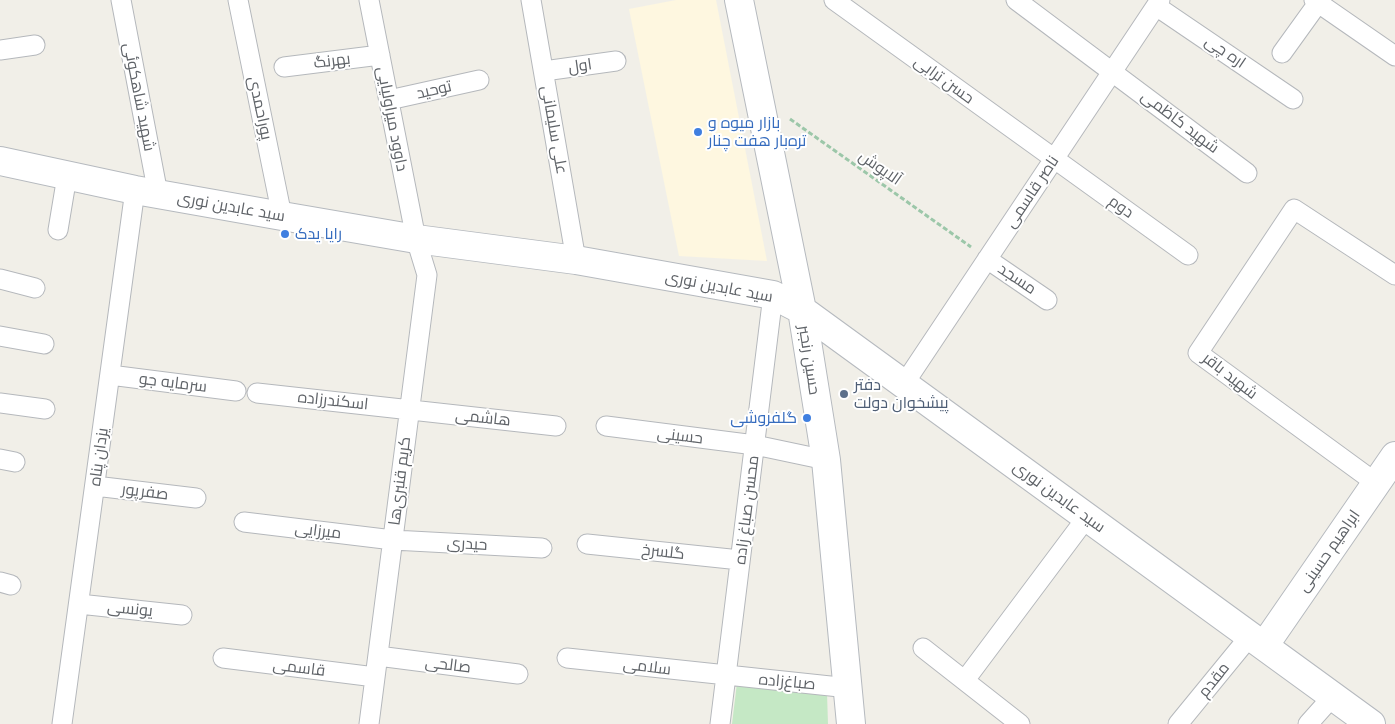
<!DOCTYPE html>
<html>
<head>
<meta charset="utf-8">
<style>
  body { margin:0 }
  canvas { display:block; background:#f1efe8 }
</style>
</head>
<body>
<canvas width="1395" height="724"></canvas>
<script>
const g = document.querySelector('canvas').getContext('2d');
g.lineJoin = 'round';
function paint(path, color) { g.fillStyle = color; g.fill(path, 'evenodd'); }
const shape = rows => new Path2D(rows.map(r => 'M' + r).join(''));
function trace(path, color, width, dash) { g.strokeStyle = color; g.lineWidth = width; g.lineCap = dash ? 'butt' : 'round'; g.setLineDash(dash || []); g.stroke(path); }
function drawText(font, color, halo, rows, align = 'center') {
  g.font = font + ' Raleway,Cairo,sans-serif'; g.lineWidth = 4; g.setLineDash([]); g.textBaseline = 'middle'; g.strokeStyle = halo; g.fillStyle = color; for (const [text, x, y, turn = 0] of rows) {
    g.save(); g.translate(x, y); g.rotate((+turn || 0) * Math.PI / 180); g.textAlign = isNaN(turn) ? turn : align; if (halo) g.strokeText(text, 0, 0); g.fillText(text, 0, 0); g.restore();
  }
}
paint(shape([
  [676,0,716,0,767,261,679,256,629,9]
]), '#fef7e0');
paint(shape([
  [737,683,827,693,828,724,732,724]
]), '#c5e8c5');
const street = shape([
  [121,0,158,194],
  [238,0,282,216],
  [531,0,576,260],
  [834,0,1188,255],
  [1016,0,1247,173],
  [1314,0,1395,56],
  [1156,6,1293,99],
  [0,50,35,45],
  [1282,53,1318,3],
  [284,67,380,55],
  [544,71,616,61],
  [389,100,479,80],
  [58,230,67,176],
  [987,259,1047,300],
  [0,279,35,288],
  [0,336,44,344],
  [110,375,236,391],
  [904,384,1160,0],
  [257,393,556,426],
  [0,403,45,409],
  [606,426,755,445,826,460],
  [0,459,15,462],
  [1376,483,1198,353,1294,209,1395,275],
  [95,486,196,498],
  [244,522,393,540,542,548],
  [587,544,740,560],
  [0,582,11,585],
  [79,604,182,615],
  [923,648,1020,724],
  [378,656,518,674],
  [223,658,375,677],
  [567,658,849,688],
  [965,680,1087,517],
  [62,724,135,190],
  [369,724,427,275,416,239,369,0],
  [720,724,773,295],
  [1178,724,1250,636],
  [1308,724,1333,696]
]);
const secondary = shape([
  [739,0,802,310,826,460,851,724],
  [0,161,135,190,282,216,416,239,576,260,773,295,802,310,1371,724],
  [1264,646,1395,456]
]);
trace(street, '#b5b8bc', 21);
trace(secondary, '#b6babf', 30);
trace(shape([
  [790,119,971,247]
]), '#9cc7a9', 3, [5, 2.5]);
trace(street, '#fff', 19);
trace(secondary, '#fff', 28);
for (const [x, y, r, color] of [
  [698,132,5,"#3f7fe0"],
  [285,234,5,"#3f7fe0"],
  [844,394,5,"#5c6f8a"],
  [807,418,5,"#3f7fe0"]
]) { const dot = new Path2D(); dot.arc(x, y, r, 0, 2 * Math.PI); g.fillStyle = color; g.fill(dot); trace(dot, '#fff', 2); }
drawText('16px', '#5f6368', '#fff', [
  ["اره چی",1225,52,34],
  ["بهرنگ",332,61,-7],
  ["اول",580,66,-8],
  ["حسن ترابی",944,80,36],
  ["توحید",434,90,-13],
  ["شهید شاهکوئی",139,97,79],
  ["پوراحمدی",260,108,78],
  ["داوود میراولیایی",392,119,79],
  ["شهید کاظمی",1180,122,37],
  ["علی سلیمانی",554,130,80],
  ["آلاپوش",880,168,35],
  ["ناصر قاسمی",1032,192,-56],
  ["سید عابدین نوری",231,207,10],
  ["دوم",1121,207,35],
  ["مسجد",1017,279,34],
  ["سید عابدین نوری",719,287,11],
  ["حسین رنجبر",809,360,81],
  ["شهید باقر",1230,376,38],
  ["سرمایه جو",173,383,7],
  ["اسکندرزاده",333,401,6],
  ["هاشمی",483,418,6],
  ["حسینی",680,436,7],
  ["یزدان پناه",99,457,-82],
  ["کریم قنبری‌ها",400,481,-83],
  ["صفرپور",145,492,7],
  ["سید عابدین نوری",1059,497,36],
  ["محسن صباغ زاده",747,510,-83],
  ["میرزایی",318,531,7],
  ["حیدری",467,544,3],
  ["ابراهیم حسینی",1329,551,-55],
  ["گلسرخ",663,552,6],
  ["یونسی",130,609,6],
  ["صالحی",448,665,7],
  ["سلامی",647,667,7],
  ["قاسمی",299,668,7],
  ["مقدم",1214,680,-51],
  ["صباغ‌زاده",787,682,5]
]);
drawText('16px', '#366cbe', '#fff', [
  ["بازار میوه و",708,123],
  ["تره‌بار هفت چنار",708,141],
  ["رایا یدک",295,234],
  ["گلفروشی",797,418,"right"]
], 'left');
drawText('16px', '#4e5e75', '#fff', [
  ["دفتر",854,385],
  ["پیشخوان دولت",854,403]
], 'left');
</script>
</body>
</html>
